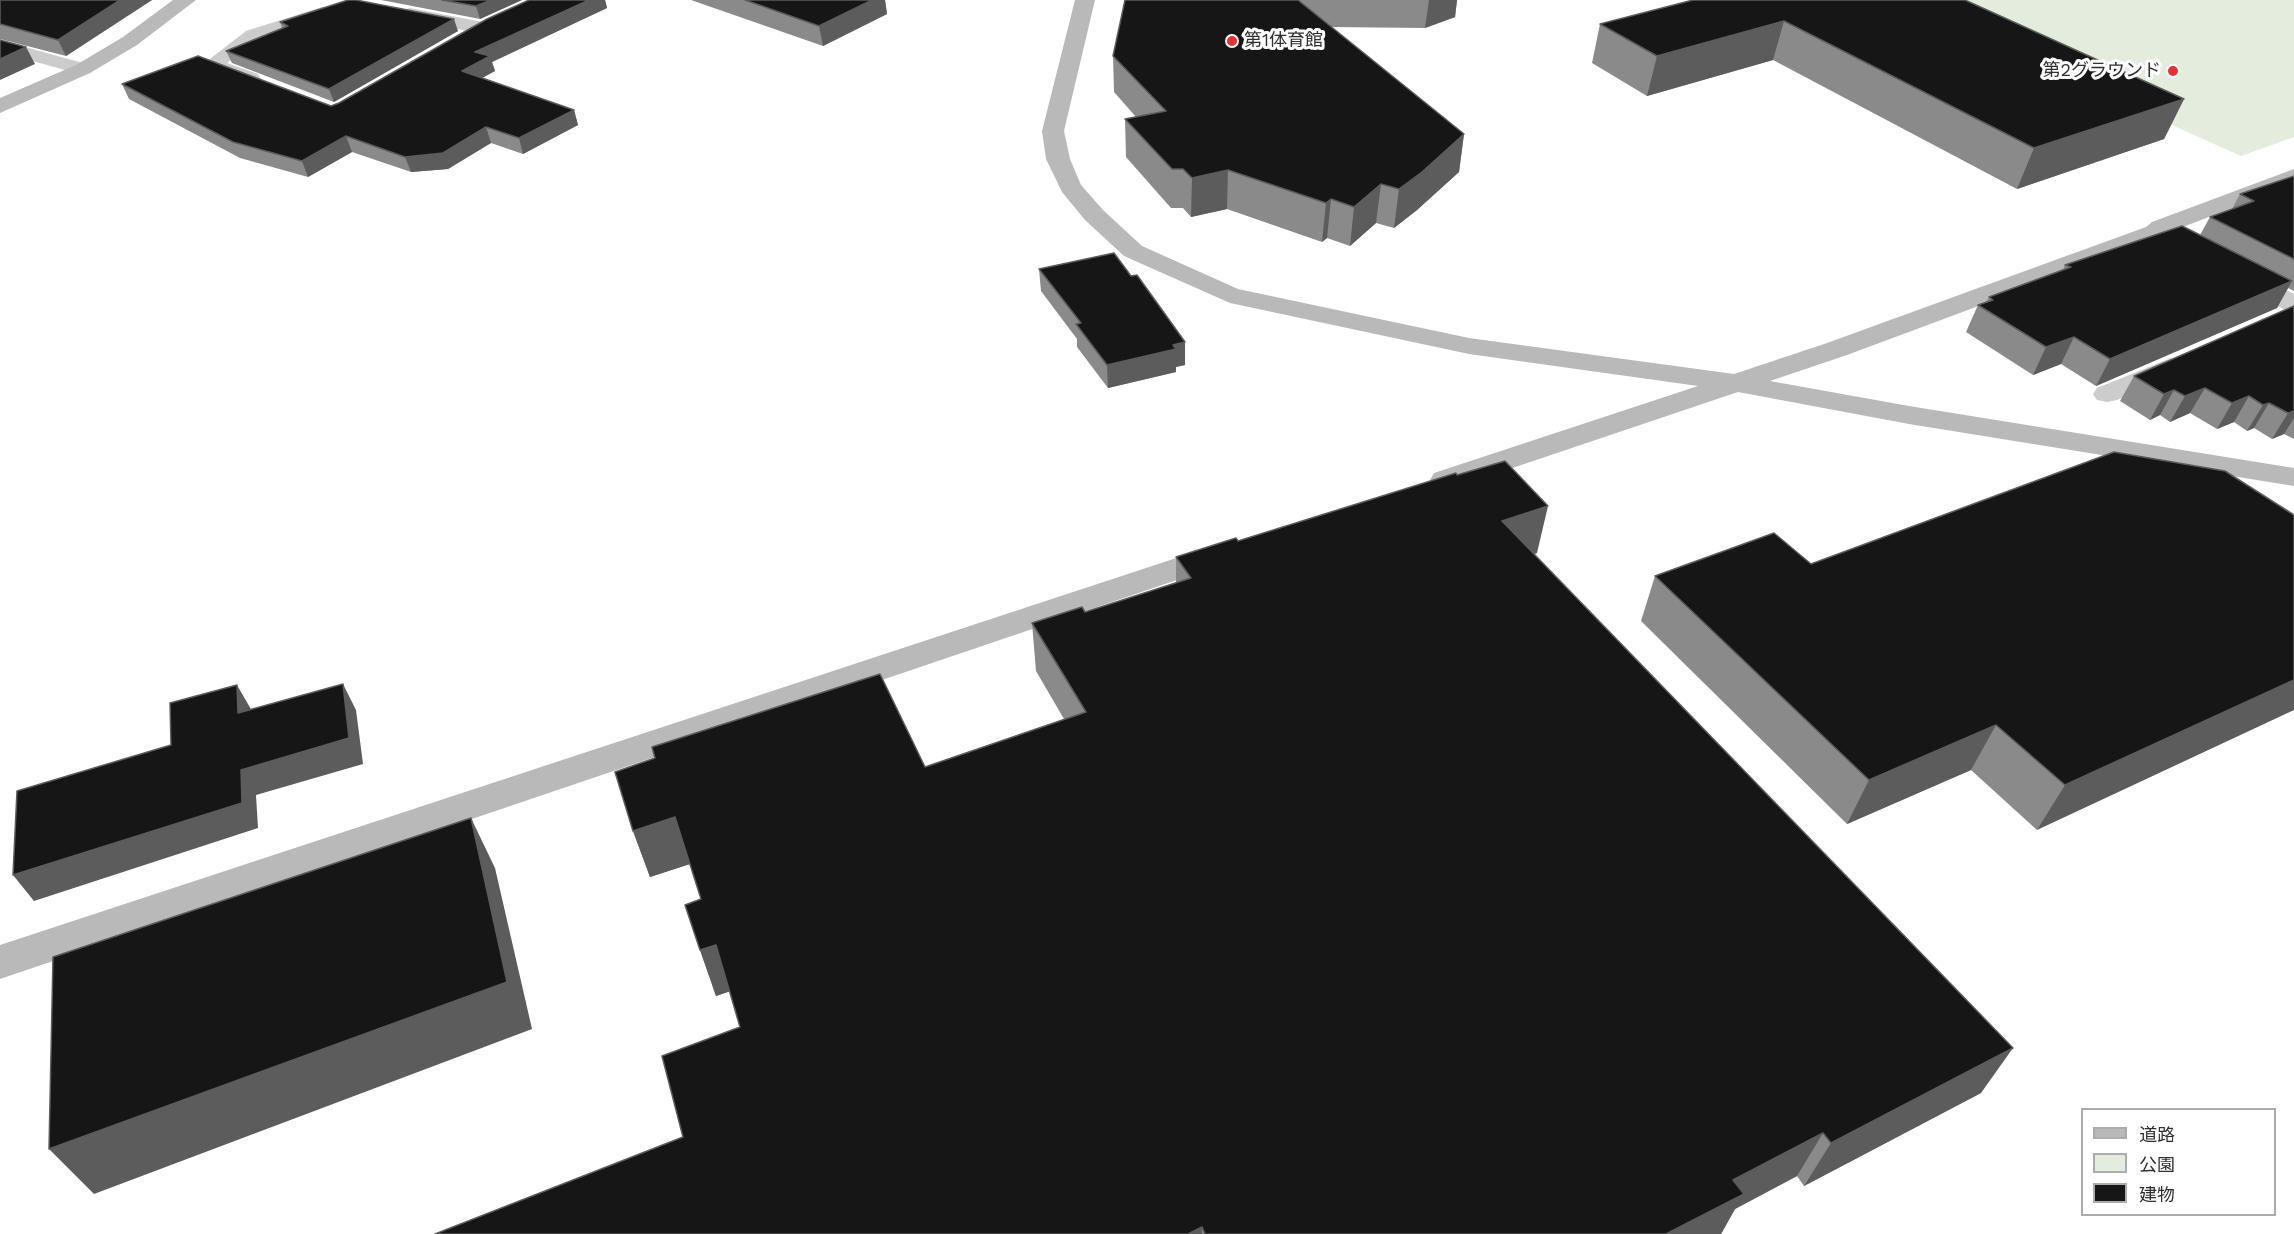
<!DOCTYPE html>
<html>
<head>
<meta charset="utf-8">
<style>
  body { margin:0 }
  #map { position:relative; width:2294px; height:1234px; overflow:hidden; background:#fff; font-family:"Work Sans","Noto Sans JP",sans-serif }
  canvas { display:block }
  .legend { position:absolute; left:2081px; top:1108px; width:195px; height:108px; box-sizing:border-box; background:#fff; border:2px solid #acacac; margin:0; padding:8px 10px; list-style:none; font-size:18px; color:#2f2f2f }
  .legend li { display:flex; align-items:center; gap:12px; height:30px }
  .legend b { width:30px; border:2px solid #acacac }
</style>
</head>
<body>
<div id="map">
<canvas width="2294" height="1234"></canvas>
<ul class="legend">
<li><b style="height:8px;background:#b9b9b9"></b>道路</li>
<li><b style="height:16px;background:#e4ecdd"></b>公園</li>
<li><b style="height:16px;background:#161616"></b>建物</li>
</ul>
</div>
<script>
const g = document.querySelector('canvas').getContext('2d');
g.lineJoin = 'round';
function paint(path, color) { g.fillStyle = color; g.fill(path, 'evenodd'); }
const shape = rows => new Path2D(rows.map(r => 'M' + r).join(''));
function trace(path, color, width, dash) { g.strokeStyle = color; g.lineWidth = width; g.lineCap = dash ? 'butt' : 'round'; g.setLineDash(dash || []); g.stroke(path); }
function drawText(font, color, halo, rows, align = 'center') {
  g.font = font + ' "Work Sans","Noto Sans JP",sans-serif'; g.lineWidth = 6; g.setLineDash([]); g.textBaseline = 'middle'; g.strokeStyle = halo; g.fillStyle = color; for (const [text, x, y, turn = 0] of rows) {
    g.save(); g.translate(x, y); g.rotate((+turn || 0) * Math.PI / 180); g.textAlign = isNaN(turn) ? turn : align; if (halo) g.strokeText(text, 0, 0); g.fillText(text, 0, 0); g.restore();
  }
}
paint(shape([
  [1928,0,2294,0,2294,137,2241,156,1904,5]
]), '#e4ecdd');
paint(shape([
  [322,7,329,9,332,13,329,17,260,39,227,63,258,74,261,79,258,84,250,85,242,84,205,69,202,65,246,31,322,7],
  [410,8,483,22,490,24,493,28,490,32,483,34,403,18,400,14,403,10,410,8],
  [0,40,90,65,94,69,90,73,83,75,0,52,0,40],
  [2242,269,2251,272,2294,294,2294,312,2285,310,2233,282,2229,277,2233,272,2242,269],
  [2171,358,2181,360,2185,366,2181,372,2117,400,2107,402,2097,400,2093,394,2097,388,2171,358]
]), '#ccc');
paint(shape([
  [173,0,196,0,137,45,90,73,0,113,0,98,76,65,123,37,173,0],
  [1075,0,1095,0,1064,131,1070,159,1081,185,1103,210,1142,246,1238,289,1469,338,1734,374,1827,343,2146,227,2152,222,2294,169,2294,184,2170,232,2164,237,1847,355,1770,381,1909,406,2294,468,2294,486,1909,424,1738,392,1456,487,1445,489,1434,487,1430,480,1434,473,1698,386,1469,354,1230,303,1124,256,1085,220,1062,192,1046,159,1042,131,1075,0],
  [1219,544,1230,548,1235,555,1230,562,0,979,0,945,1219,544]
]), '#b9b9b9');
paint(shape([
  [0,0,152,0,66,56,0,39],
  [381,0,522,0,480,19],
  [529,0,605,0,607,8,492,62,495,71,482,78,574,110,578,125,523,154,491,143,448,169,411,172,352,152,308,177,240,158,129,99,122,84,331,106,339,103],
  [691,0,885,0,887,14,823,46],
  [1125,0,1457,0,1455,17,1425,28,1331,27,1464,134,1459,172,1417,210,1394,228,1376,223,1350,246,1327,238,1322,242,1227,209,1191,217,1183,208,1171,208,1126,157,1125,119,1136,117,1114,92,1113,56],
  [1693,0,2184,99,2164,139,2017,189,1773,60,1647,96,1592,63,1600,24],
  [280,22,458,31,334,102,232,63,226,51,282,28],
  [2294,176,2294,291,2288,288,2277,308,2096,386,2061,364,2033,375,1966,332,1978,305,1986,302,1989,297,2063,270,2065,265,2200,235,2210,217,2232,209,2240,194],
  [1039,269,1185,365,1176,367,1176,372,1108,388,1077,347,1077,339,1041,291],
  [2294,306,2294,439,2284,434,2272,439,2254,428,2247,431,2234,422,2217,429,2190,413,2170,422,2160,415,2150,420,2120,401,2134,376],
  [2294,515,2037,830,1971,770,1847,824,1641,621,1655,576,1811,564],
  [1238,541,1537,553,1534,554,1981,1093,1804,1186,1797,1176,1735,1209,1721,1234,435,1234,683,1137,740,1027,730,991,716,996,700,950,701,899,690,864,650,877,633,831,925,767,1064,719,1036,671,1032,623,1085,612,1176,583,1176,557]
]), '#8a8a8a');
paint(shape([
  [120,0,152,0,66,56,58,40],
  [491,0,522,0,480,19,476,6],
  [589,0,605,0,607,8,492,62,495,71,467,86,462,71,475,52],
  [872,0,885,0,887,14,823,46,819,26],
  [1429,0,1457,0,1455,17,1425,28],
  [454,19,458,31,334,102,329,89],
  [1784,21,1773,60,1647,96,1657,56],
  [26,47,35,64,0,80,0,59],
  [2184,99,2164,139,2017,189,2034,148],
  [574,110,578,125,523,154,519,138],
  [486,127,491,143,448,169,411,172,405,157],
  [1464,134,1459,172,1417,210,1394,228,1399,189],
  [346,136,352,152,308,177,302,161],
  [1228,170,1227,209,1191,217,1192,178],
  [1381,184,1376,223,1350,246,1354,207],
  [1331,199,1327,238,1322,242,1326,203],
  [2292,281,2277,308,2096,386,2110,359],
  [2074,337,2061,364,2033,375,2046,347],
  [1185,342,1185,365,1176,367,1176,372,1108,388,1107,365,1173,345],
  [2205,388,2190,413,2170,422,2185,396],
  [2174,390,2160,415,2150,420,2164,394],
  [2249,396,2234,422,2217,429,2232,403],
  [2269,403,2254,428,2247,431,2263,405],
  [2294,411,2294,418,2284,434,2272,439,2288,413],
  [1548,506,1537,553,1493,568,1502,521],
  [2294,680,2294,710,2037,830,2065,785],
  [343,684,356,710,363,764,256,795,258,828,34,901,13,875,241,770],
  [237,685,252,711,238,713],
  [1996,725,1971,770,1847,824,1869,780],
  [675,817,690,864,650,877,633,831],
  [471,818,495,868,532,1029,94,1194,49,1149],
  [716,945,731,991,716,996,700,950],
  [2013,1048,1981,1093,1804,1186,1831,1143],
  [1823,1133,1797,1176,1735,1209,1721,1234,1666,1234,1733,1180],
  [1202,1227,1202,1234,1188,1234]
]), '#5c5c5c');
const building = shape([
  [0,0,120,0,58,40,0,24,0,0],
  [348,0,356,0,454,19,329,89,226,51,288,26,280,22,348,0],
  [442,0,491,0,476,6,442,0],
  [529,0,589,0,475,52,490,56,462,71,574,110,519,138,486,127,443,153,405,157,346,136,302,161,233,142,122,84,198,56,331,106,339,103,487,19,529,0],
  [745,0,872,0,819,26,745,0],
  [1125,0,1298,0,1464,134,1422,172,1399,189,1381,184,1354,207,1331,199,1326,203,1228,170,1192,178,1183,169,1172,169,1125,119,1166,111,1113,56,1125,0],
  [1693,0,1965,0,2184,99,2034,148,1784,21,1657,56,1600,24,1693,0],
  [0,40,26,47,0,59,0,40],
  [2294,176,2294,259,2210,217,2254,201,2240,194,2294,176],
  [2182,226,2292,281,2110,359,2074,337,2046,347,1978,305,1993,300,1989,297,2071,267,2065,265,2182,226],
  [1114,253,1131,276,1137,275,1185,342,1173,345,1176,349,1107,365,1076,324,1081,323,1039,269,1114,253],
  [2294,306,2294,411,2288,413,2269,403,2263,405,2249,396,2232,403,2205,388,2185,396,2174,390,2164,394,2134,376,2294,306],
  [2114,452,2225,471,2294,515,2294,680,2065,785,1996,725,1869,780,1655,576,1774,533,1811,564,2114,452],
  [1505,461,1548,506,1502,521,2013,1048,1831,1143,1823,1133,1733,1180,1744,1194,1666,1234,1205,1234,1202,1227,1188,1234,435,1234,683,1137,662,1056,740,1027,716,945,700,950,685,905,701,899,675,817,633,831,615,772,655,758,652,747,880,674,925,767,1086,712,1032,623,1082,607,1085,612,1191,578,1176,557,1236,538,1238,541,1456,473,1457,475,1505,461],
  [343,684,349,738,241,770,242,803,13,875,17,791,171,745,170,703,237,685,238,713,343,684],
  [471,818,507,982,49,1149,53,957,471,818]
]);
paint(building, '#161616');
trace(building, '#5c5c5c', 1.5);
for (const [x, y, r, color] of [
  [1232,41,6,"#e63233"],
  [2173,71,6,"#e63233"]
]) { const dot = new Path2D(); dot.arc(x, y, r, 0, 2 * Math.PI); g.fillStyle = color; g.fill(dot); trace(dot, '#fff', 2); }
drawText('18px', '#2f2f2f', '#fff', [
  ["第1体育館",1244,41],
  ["第2グラウンド",2161,71,"right"]
], 'left');
</script>
</body>
</html>
